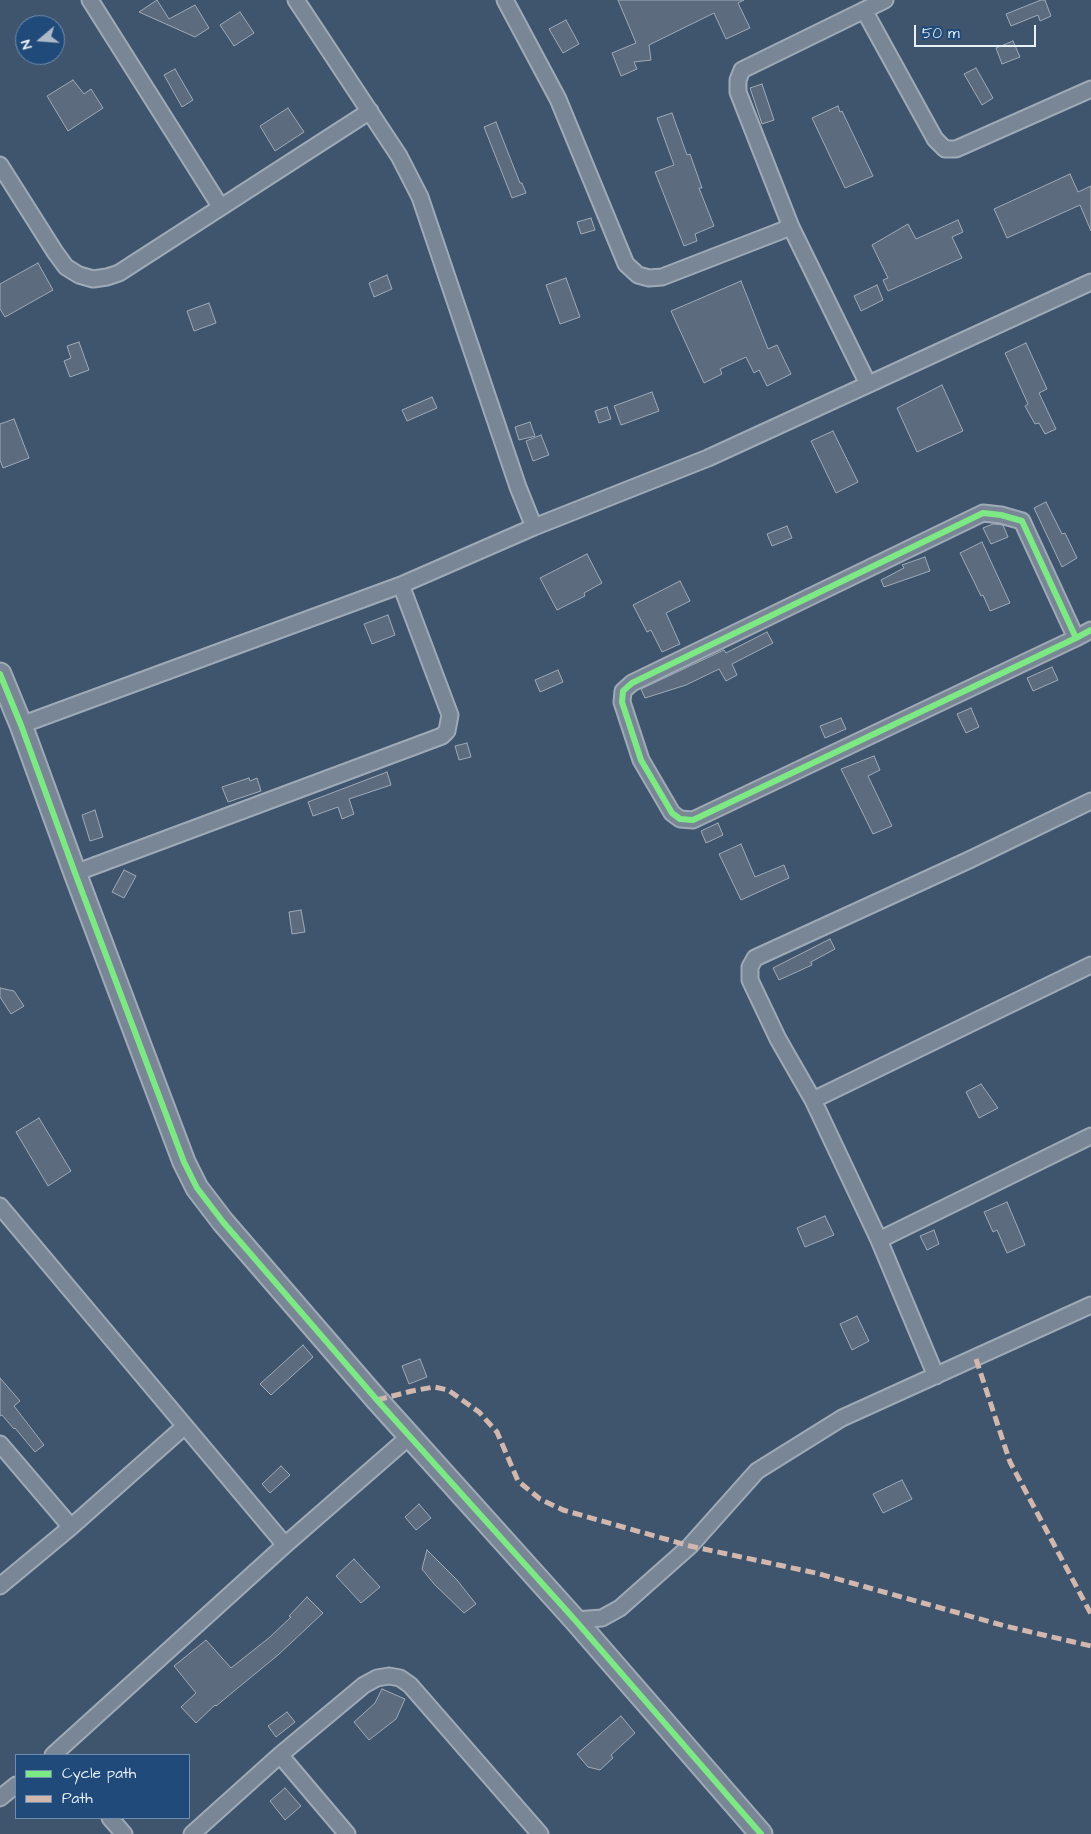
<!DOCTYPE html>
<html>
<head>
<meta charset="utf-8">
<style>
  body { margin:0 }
  #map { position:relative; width:1091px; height:1834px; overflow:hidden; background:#3f556e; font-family:"Architects Daughter",sans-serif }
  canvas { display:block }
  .legend { position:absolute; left:15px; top:1754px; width:175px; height:65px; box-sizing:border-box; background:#1f4a7a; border:1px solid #6f8dac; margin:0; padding:6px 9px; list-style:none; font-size:15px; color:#e8f1f8 }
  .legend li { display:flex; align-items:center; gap:10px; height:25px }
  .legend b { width:25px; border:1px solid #6f8dac }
  .north { position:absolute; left:15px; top:15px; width:50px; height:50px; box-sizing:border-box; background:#1f4a7a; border:1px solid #6f8dac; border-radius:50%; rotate:252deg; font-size:14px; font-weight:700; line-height:20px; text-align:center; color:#e8f1f8 }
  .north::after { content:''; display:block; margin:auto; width:18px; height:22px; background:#adbac8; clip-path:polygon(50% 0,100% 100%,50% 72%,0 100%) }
  .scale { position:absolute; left:914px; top:25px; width:122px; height:22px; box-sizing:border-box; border:2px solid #e8f1f8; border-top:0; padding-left:6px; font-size:15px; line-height:18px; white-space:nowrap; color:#e8f1f8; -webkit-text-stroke:4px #1f4a7a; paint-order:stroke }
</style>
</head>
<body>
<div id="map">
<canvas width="1091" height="1834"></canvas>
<ul class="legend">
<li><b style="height:6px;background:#7ce984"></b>Cycle path</li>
<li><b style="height:6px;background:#d1b7ad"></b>Path</li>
</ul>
<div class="north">N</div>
<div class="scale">50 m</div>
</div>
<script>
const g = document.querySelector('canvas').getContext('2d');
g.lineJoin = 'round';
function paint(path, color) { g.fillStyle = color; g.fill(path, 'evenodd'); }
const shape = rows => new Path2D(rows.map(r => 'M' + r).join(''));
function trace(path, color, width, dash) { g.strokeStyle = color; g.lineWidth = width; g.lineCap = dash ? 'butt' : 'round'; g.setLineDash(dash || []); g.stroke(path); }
const building = shape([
  [157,0,169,19,195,5,209,28,195,37,139,12,157,0],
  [618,0,744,0,738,3,750,28,726,39,714,13,649,45,651,60,634,62,637,69,621,76,612,53,636,43,618,0],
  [1041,0,1045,0,1051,16,1040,21,1038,15,1011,26,1006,14,1041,0],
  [240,12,254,33,234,46,220,25,240,12],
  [566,20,579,44,563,53,549,29,566,20],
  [1013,41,1020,57,1002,64,996,48,1013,41],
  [976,68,993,98,982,105,964,74,976,68],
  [175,69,193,100,182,107,164,75,175,69],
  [73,80,84,94,91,89,103,108,68,131,47,96,73,80],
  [762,84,774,120,762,124,750,88,762,84],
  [838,106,840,112,842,111,873,176,845,188,812,118,838,106],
  [288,108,304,132,275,151,260,126,288,108],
  [672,113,687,155,690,154,702,188,699,188,714,226,695,234,697,241,684,246,655,172,674,165,657,118,672,113],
  [496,122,520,183,522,183,526,193,512,198,484,127,496,122],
  [1070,174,1078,192,1091,186,1091,231,1080,205,1007,238,994,209,1070,174],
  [591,218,595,230,581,234,577,222,591,218],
  [958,220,963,232,952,237,962,258,888,291,883,280,888,278,872,245,908,224,916,239,958,220],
  [38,263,53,290,5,317,0,309,0,284,38,263],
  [387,275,392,289,374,297,369,283,387,275],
  [566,278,580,317,560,324,546,285,566,278],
  [741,281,768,349,777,345,791,374,767,386,759,370,754,373,746,357,720,369,722,374,704,383,671,311,741,281],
  [877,285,883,300,861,311,854,296,877,285],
  [209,303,216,323,194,331,187,311,209,303],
  [79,342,89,370,70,377,64,361,71,358,67,346,79,342],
  [1026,343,1047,389,1039,393,1056,429,1045,434,1039,423,1035,424,1025,406,1028,404,1005,353,1026,343],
  [942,385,963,431,917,452,897,408,942,385],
  [652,392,659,411,621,425,614,406,652,392],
  [432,397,437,408,407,421,402,410,432,397],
  [607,407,611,419,599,423,595,411,607,407],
  [14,419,29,458,3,468,0,460,0,424,14,419],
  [530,422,535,436,519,440,515,427,530,422],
  [833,431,858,482,836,493,811,441,833,431],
  [541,435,549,455,533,461,526,441,541,435],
  [1046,502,1062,534,1065,533,1077,558,1062,567,1034,508,1046,502],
  [993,524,1003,525,1008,537,991,544,983,528,993,524],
  [787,526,792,538,772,546,767,534,787,526],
  [982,542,1010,603,990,611,983,595,981,596,960,553,982,542],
  [587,554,602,583,584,593,585,596,557,610,540,578,587,554],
  [925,557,930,571,884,587,881,580,904,568,902,565,925,557],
  [680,581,690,601,666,613,680,644,662,652,651,630,647,632,633,605,680,581],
  [388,615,395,635,372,644,364,624,388,615],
  [767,632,773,643,732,664,737,675,726,681,719,669,686,685,645,698,641,689,724,650,726,653,767,632],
  [1052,667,1058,680,1033,691,1027,678,1052,667],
  [558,670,563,682,540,692,535,680,558,670],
  [971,708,979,727,966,733,957,714,971,708],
  [841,718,846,729,825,738,820,726,841,718],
  [467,743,471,757,459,760,455,746,467,743],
  [874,756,880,770,868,776,892,826,873,834,841,769,874,756],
  [387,772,391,785,349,799,354,814,342,819,338,807,313,816,308,802,387,772],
  [249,778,250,781,257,778,261,791,228,802,222,787,249,778],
  [95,810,103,837,90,841,82,815,95,810],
  [718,823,723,835,706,843,701,831,718,823],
  [741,844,755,877,784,865,789,878,741,900,719,854,741,844],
  [124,870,136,876,124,898,112,892,124,870],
  [301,910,305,932,292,934,289,912,301,910],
  [830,939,835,949,811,962,812,965,779,980,773,968,830,939],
  [0,988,14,991,24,1006,11,1014,0,997,0,988],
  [981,1084,998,1108,979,1118,966,1092,981,1084],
  [39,1118,71,1171,48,1186,16,1132,39,1118],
  [1007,1202,1025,1245,1007,1253,997,1230,993,1232,984,1212,1007,1202],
  [825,1216,834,1235,805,1247,797,1228,825,1216],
  [934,1230,939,1244,927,1250,920,1236,934,1230],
  [857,1316,869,1341,852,1350,840,1324,857,1316],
  [303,1345,313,1357,271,1395,260,1384,303,1345],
  [420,1359,427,1377,409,1384,402,1366,420,1359],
  [0,1378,20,1401,14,1406,44,1445,35,1452,15,1428,14,1429,2,1415,0,1416,0,1378],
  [281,1466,290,1475,270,1493,262,1484,281,1466],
  [902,1480,912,1499,883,1513,873,1494,902,1480],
  [419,1504,431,1518,416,1530,405,1517,419,1504],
  [427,1550,457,1580,476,1604,464,1613,434,1584,422,1569,427,1550],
  [354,1559,380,1587,361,1603,336,1576,354,1559],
  [307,1597,323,1613,278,1655,216,1706,215,1705,196,1723,181,1707,196,1693,174,1666,206,1640,231,1668,270,1637,291,1617,289,1616,307,1597],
  [382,1689,405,1699,396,1719,369,1740,354,1722,375,1703,382,1689],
  [287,1712,295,1722,276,1737,268,1726,287,1712],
  [621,1716,635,1733,611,1755,613,1758,600,1770,588,1767,577,1754,621,1716],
  [285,1788,301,1806,285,1820,270,1801,285,1788]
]);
paint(building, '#5c6c7e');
trace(building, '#9faab7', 1);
const street = shape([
  [90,0,220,206],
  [296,0,399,156,420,197,518,487,534,527],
  [505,0,558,99,626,264,638,275,649,278,662,277,791,227],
  [864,10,935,139,945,149,956,149,1091,89],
  [0,165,55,252,66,267,79,275,93,279,107,277,119,273,370,111],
  [868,384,791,227,738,92,738,80,742,70,885,0],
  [1076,638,1022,521,1001,515,983,513,632,683,623,691,622,702,641,760,672,813,680,819,693,820,1076,638,1091,630],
  [21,725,401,585,534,527,708,458,1091,282],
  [75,873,442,736,447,731,450,715,401,585],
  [813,1100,1091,965],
  [0,1206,285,1545],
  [879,1240,1091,1136],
  [936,1376,879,1240,813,1100,778,1039,750,980,750,967,755,958,969,860,1091,801],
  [0,1444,71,1527],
  [0,1586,71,1527,185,1426],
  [575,1620,602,1618,620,1608,690,1546,757,1471,842,1418,1091,1305],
  [53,1755,285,1545,410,1436],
  [280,1755,347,1834],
  [0,1798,16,1785],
  [110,1818,124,1834],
  [192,1834,280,1755,364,1685,377,1678,389,1676,400,1678,410,1685,540,1834]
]);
const secondary = shape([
  [0,674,21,725,75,873,184,1162,197,1188,223,1222,377,1400,575,1620,761,1834]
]);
trace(street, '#9faab7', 19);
trace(secondary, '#9faab7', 25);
trace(street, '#798695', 15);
trace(secondary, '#798695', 21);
trace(shape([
  [976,1359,1010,1462,1091,1614],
  [377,1400,412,1391,434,1387,448,1390,479,1412,497,1432,518,1481,540,1499,563,1510,690,1546,816,1573,1005,1626,1091,1646]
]), '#d1b7ad', 5, [10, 5]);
trace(shape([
  [1076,638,1022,521,1001,515,983,513,632,683,623,691,622,702,641,760,672,813,680,819,693,820,1076,638,1091,630],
  [0,674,21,725,75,873,184,1162,197,1188,223,1222,377,1400,575,1620,761,1834]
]), '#7ce984', 6);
</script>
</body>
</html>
